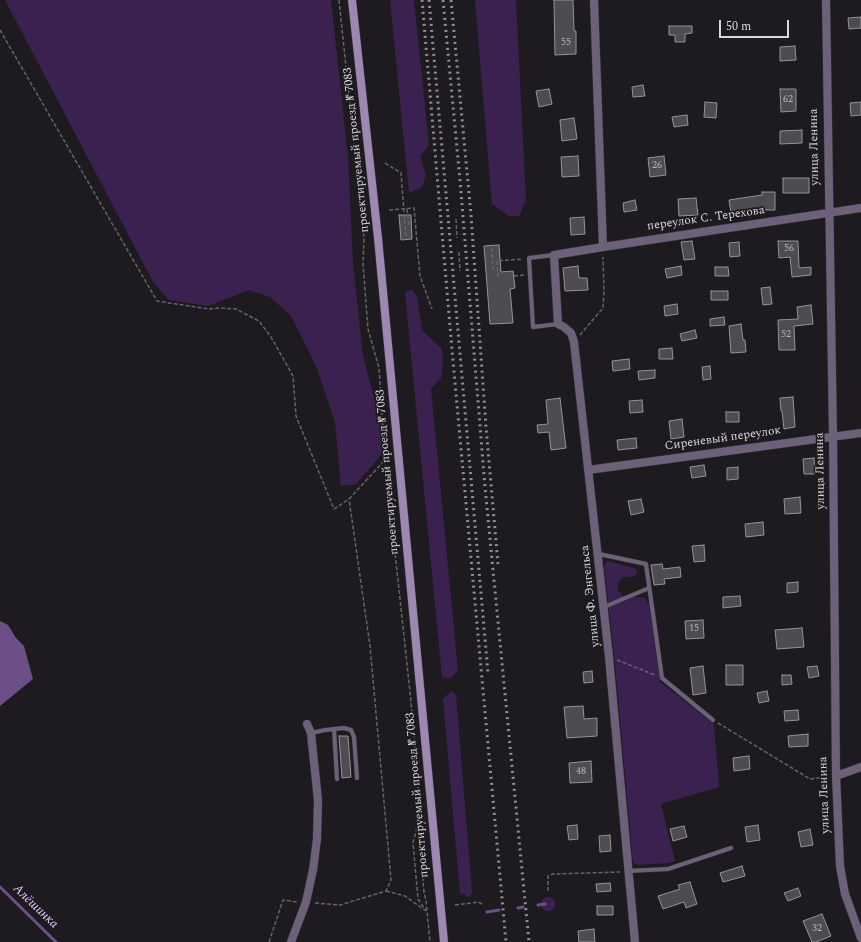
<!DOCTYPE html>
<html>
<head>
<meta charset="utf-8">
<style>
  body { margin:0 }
  #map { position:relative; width:861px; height:942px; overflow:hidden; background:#1d1b1f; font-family:Spectral,serif }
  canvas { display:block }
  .scale { position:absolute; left:719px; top:20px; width:70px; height:18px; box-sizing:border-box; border:2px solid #dad8db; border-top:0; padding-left:5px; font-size:12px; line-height:14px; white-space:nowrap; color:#dad8db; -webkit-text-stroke:3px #1d1b1f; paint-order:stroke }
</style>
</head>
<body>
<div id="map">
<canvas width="861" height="942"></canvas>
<div class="scale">50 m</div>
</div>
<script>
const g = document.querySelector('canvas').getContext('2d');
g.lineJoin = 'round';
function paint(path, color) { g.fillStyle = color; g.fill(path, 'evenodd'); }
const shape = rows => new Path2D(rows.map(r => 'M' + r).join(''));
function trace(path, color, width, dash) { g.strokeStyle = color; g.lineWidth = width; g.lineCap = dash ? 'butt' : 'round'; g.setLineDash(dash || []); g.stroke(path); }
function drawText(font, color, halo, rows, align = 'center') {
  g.font = font + ' Spectral,serif'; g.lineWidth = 3.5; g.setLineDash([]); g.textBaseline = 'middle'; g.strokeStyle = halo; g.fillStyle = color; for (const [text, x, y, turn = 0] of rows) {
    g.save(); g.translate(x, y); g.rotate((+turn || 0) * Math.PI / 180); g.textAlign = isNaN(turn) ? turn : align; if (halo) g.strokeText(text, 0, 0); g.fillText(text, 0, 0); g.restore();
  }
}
paint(shape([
  [5,0,331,0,348,157,353,263,363,356,387,448,356,484,341,486,335,422,316,366,291,316,270,297,249,290,208,306,169,300,153,282],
  [390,0,414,0,429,145,420,156,426,175,422,187,409,193],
  [475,0,516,0,526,200,519,216,509,216,492,204],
  [412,289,417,297,422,330,442,349,443,363,441,378,431,389,458,671,450,679,442,677,405,293],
  [607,561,637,569,636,575,630,577,622,577,618,583,618,590,623,596,645,598,649,605,660,682,714,724,719,787,661,804,675,861,668,863,638,865,633,862,615,663,604,566],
  [451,691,456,695,472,892,470,897,460,893,443,699],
  '541 904a7 7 0 1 1 14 0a7 7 0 1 1-14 0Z'
]), '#3b2150');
paint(shape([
  [0,621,8,625,16,638,24,646,33,679,0,706]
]), '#6c4f86');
trace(shape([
  [0,887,56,942],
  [538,905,545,904],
  [518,908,523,907],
  [487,912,499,910]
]), '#6c4f86', 3);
const building = shape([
  [554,0,573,0,574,31,576,31,576,54,555,55,554,0],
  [861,17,861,28,849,29,848,18,861,17],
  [669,26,692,26,692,33,685,34,685,42,675,42,675,35,669,35,669,26],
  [795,46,796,60,780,61,780,47,795,46],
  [643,85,645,96,633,97,632,87,643,85],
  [549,89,552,104,539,107,536,91,549,89],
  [780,89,796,89,796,111,781,112,780,89],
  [705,102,717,103,716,118,704,117,705,102],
  [861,102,861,115,851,116,850,103,861,102],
  [687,115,688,125,674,127,672,117,687,115],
  [574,118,577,139,562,141,560,120,574,118],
  [802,130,802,143,780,144,780,131,802,130],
  [578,156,579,176,562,177,561,157,578,156],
  [664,156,666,175,650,177,648,158,664,156],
  [783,178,809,178,809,193,783,193,783,178],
  [762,192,775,192,775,210,762,210,762,208,731,213,729,200,762,195,762,192],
  [696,198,698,215,679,216,678,199,696,198],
  [635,200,637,210,624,212,623,203,635,200],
  [399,215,411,215,412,239,401,240,399,215],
  [584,217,585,234,571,235,570,218,584,217],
  [692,241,695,259,684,260,681,242,692,241],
  [778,241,798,241,799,268,811,267,811,275,792,277,790,257,779,258,778,241],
  [739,242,740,256,730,257,729,243,739,242],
  [499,245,501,272,513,271,515,288,510,289,513,323,490,324,484,246,499,245],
  [578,266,579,278,587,278,588,290,565,291,563,268,578,266],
  [681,266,682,275,667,278,665,269,681,266],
  [715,267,728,267,729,276,715,276,715,267],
  [770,287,772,304,763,305,761,288,770,287],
  [711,291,728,291,728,300,711,300,711,291],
  [677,304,678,314,665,316,664,306,677,304],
  [811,305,813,324,794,326,795,350,779,350,778,320,798,319,797,307,811,305],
  [724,317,725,325,710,326,710,319,724,317],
  [741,324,743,340,745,340,746,352,731,353,729,326,741,324],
  [695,330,697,338,682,341,680,334,695,330],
  [672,348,673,359,659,359,659,349,672,348],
  [629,359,630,369,613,371,612,361,629,359],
  [710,366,711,379,703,380,702,367,710,366],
  [655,370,655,378,639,380,638,371,655,370],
  [793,397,795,427,784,429,782,411,781,411,780,398,793,397],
  [560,398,566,448,551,450,549,432,538,433,537,425,548,424,546,400,560,398],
  [642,400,643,412,630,413,629,401,642,400],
  [726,412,739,412,739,422,726,422,726,412],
  [682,419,684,437,671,439,669,421,682,419],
  [636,438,637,448,618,450,617,440,636,438],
  [814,458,815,474,804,474,803,459,814,458],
  [704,465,706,476,692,478,690,467,704,465],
  [738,467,738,479,727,480,727,468,738,467],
  [800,497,801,513,785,514,784,499,800,497],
  [641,499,644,512,631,515,628,501,641,499],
  [763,522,764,535,746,537,745,524,763,522],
  [704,545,705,561,694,562,692,546,704,545],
  [662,564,663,569,680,567,681,577,664,579,665,584,654,585,651,565,662,564],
  [798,582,798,592,787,593,787,583,798,582],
  [740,596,741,606,723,608,723,597,740,596],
  [703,620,704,638,686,639,685,621,703,620],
  [802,628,804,647,777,649,775,630,802,628],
  [726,665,743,665,743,685,726,685,726,665],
  [703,666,706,693,693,695,690,668,703,666],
  [817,666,819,676,809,678,807,667,817,666],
  [592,671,593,682,584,683,583,672,592,671],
  [782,675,791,675,792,684,782,685,782,675],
  [767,691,769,701,759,703,757,693,767,691],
  [583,706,584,719,597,718,597,736,567,738,564,707,583,706],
  [798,710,799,720,785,721,784,711,798,710],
  [808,734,808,746,789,747,788,736,808,734],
  [339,736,348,736,351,777,342,778,339,736],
  [749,756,750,769,734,771,733,758,749,756],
  [591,761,592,782,570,783,569,763,591,761],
  [577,825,578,839,569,840,567,826,577,825],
  [758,825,760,840,747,842,745,827,758,825],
  [684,826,687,837,673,841,670,829,684,826],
  [810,829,813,845,801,847,798,832,810,829],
  [610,835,611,851,600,852,599,836,610,835],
  [742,866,745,876,723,882,720,873,742,866],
  [690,882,697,904,686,908,684,902,663,909,658,896,680,889,678,885,690,882],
  [610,883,611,891,597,892,596,884,610,883],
  [798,888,801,896,788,901,784,893,798,888],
  [597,906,613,906,613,915,597,915,597,906],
  [822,914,831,936,816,942,812,942,803,921,822,914],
  [594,929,595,942,579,942,578,931,594,929]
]);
paint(building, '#4e4c51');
trace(building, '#969398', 1);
const lane = shape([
  [554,255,529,258,533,327,558,324],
  [599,554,646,564,662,678,713,720],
  [604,607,649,588],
  [334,729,337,779],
  [311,733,325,730,344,728,351,730,354,737,357,778],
  [628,871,668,869,731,848]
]);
const street = shape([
  [594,0,603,247],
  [826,0,833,436,836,776,840,866,845,894,861,938],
  [588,470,861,433],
  [836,776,861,767],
  [291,942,306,902,313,870,317,839,318,800,312,743,311,733,307,724],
  [635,942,609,657,574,342,571,333,564,327,558,324,554,255,603,247,861,208]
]);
const secondary = shape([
  [352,0,378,238,444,942]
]);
trace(lane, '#373539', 5);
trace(street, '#373539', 9);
trace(secondary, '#373539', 9);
trace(shape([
  [339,0,364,239,363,264,368,329,379,368,385,460,410,692,416,755,421,837,420,845,424,892,426,901,430,942],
  [0,30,157,301,209,309,219,308,236,309,259,321,271,337,293,376,296,416,334,509,349,499,385,460],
  [385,163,401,173,406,237],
  [407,209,409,226],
  [389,210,414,208,420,276,432,309],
  [456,219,457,238],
  [492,248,493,269],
  [459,252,460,271],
  [514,276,524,275],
  [498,277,497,261,523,259],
  [580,335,603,308,604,291,603,257],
  [617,660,655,675],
  [718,723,810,779,828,777],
  [420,816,413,843,418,899,426,911],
  [386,891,405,896,426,911],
  [548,891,548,876,553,874,620,872],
  [315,903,340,905,386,891,391,880,370,646,349,499],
  [455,905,478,902,482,904],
  [269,942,283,900,297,902]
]), '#666467', 1.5, [4, 2]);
trace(lane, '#6d6079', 4);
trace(street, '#6d6079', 8);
trace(secondary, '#9c88b0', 8);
trace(shape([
  [422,0,453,361,506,942],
  [429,0,488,673],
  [443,0,460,180,485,487,529,942],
  [451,0,471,215,486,427,498,564]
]), '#929094', 3, [2, 4]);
drawText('10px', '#b7b5b8', null, [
  ["55",566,43],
  ["62",788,100],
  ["26",657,166],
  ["56",789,249],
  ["52",786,335],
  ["15",694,629],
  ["48",581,772],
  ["32",817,929]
]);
drawText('12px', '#dad8db', '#1d1b1f', [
  ["улица Ленина",815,147,-91],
  ["проектируемый проезд № 7083",357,150,-96],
  ["переулок С. Терехова",706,219,-8],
  ["Сиреневый переулок",723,439,-8],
  ["улица Ленина",821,471,-91],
  ["проектируемый проезд № 7083",388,472,-95],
  ["улица Ф. Энгельса",591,596,-96],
  ["проектируемый проезд № 7083",418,795,-95],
  ["улица Ленина",825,795,-92]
]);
drawText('italic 13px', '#e3cafc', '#1d1b1f', [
  ["Алёшинка",35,907,44]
]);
</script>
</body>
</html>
